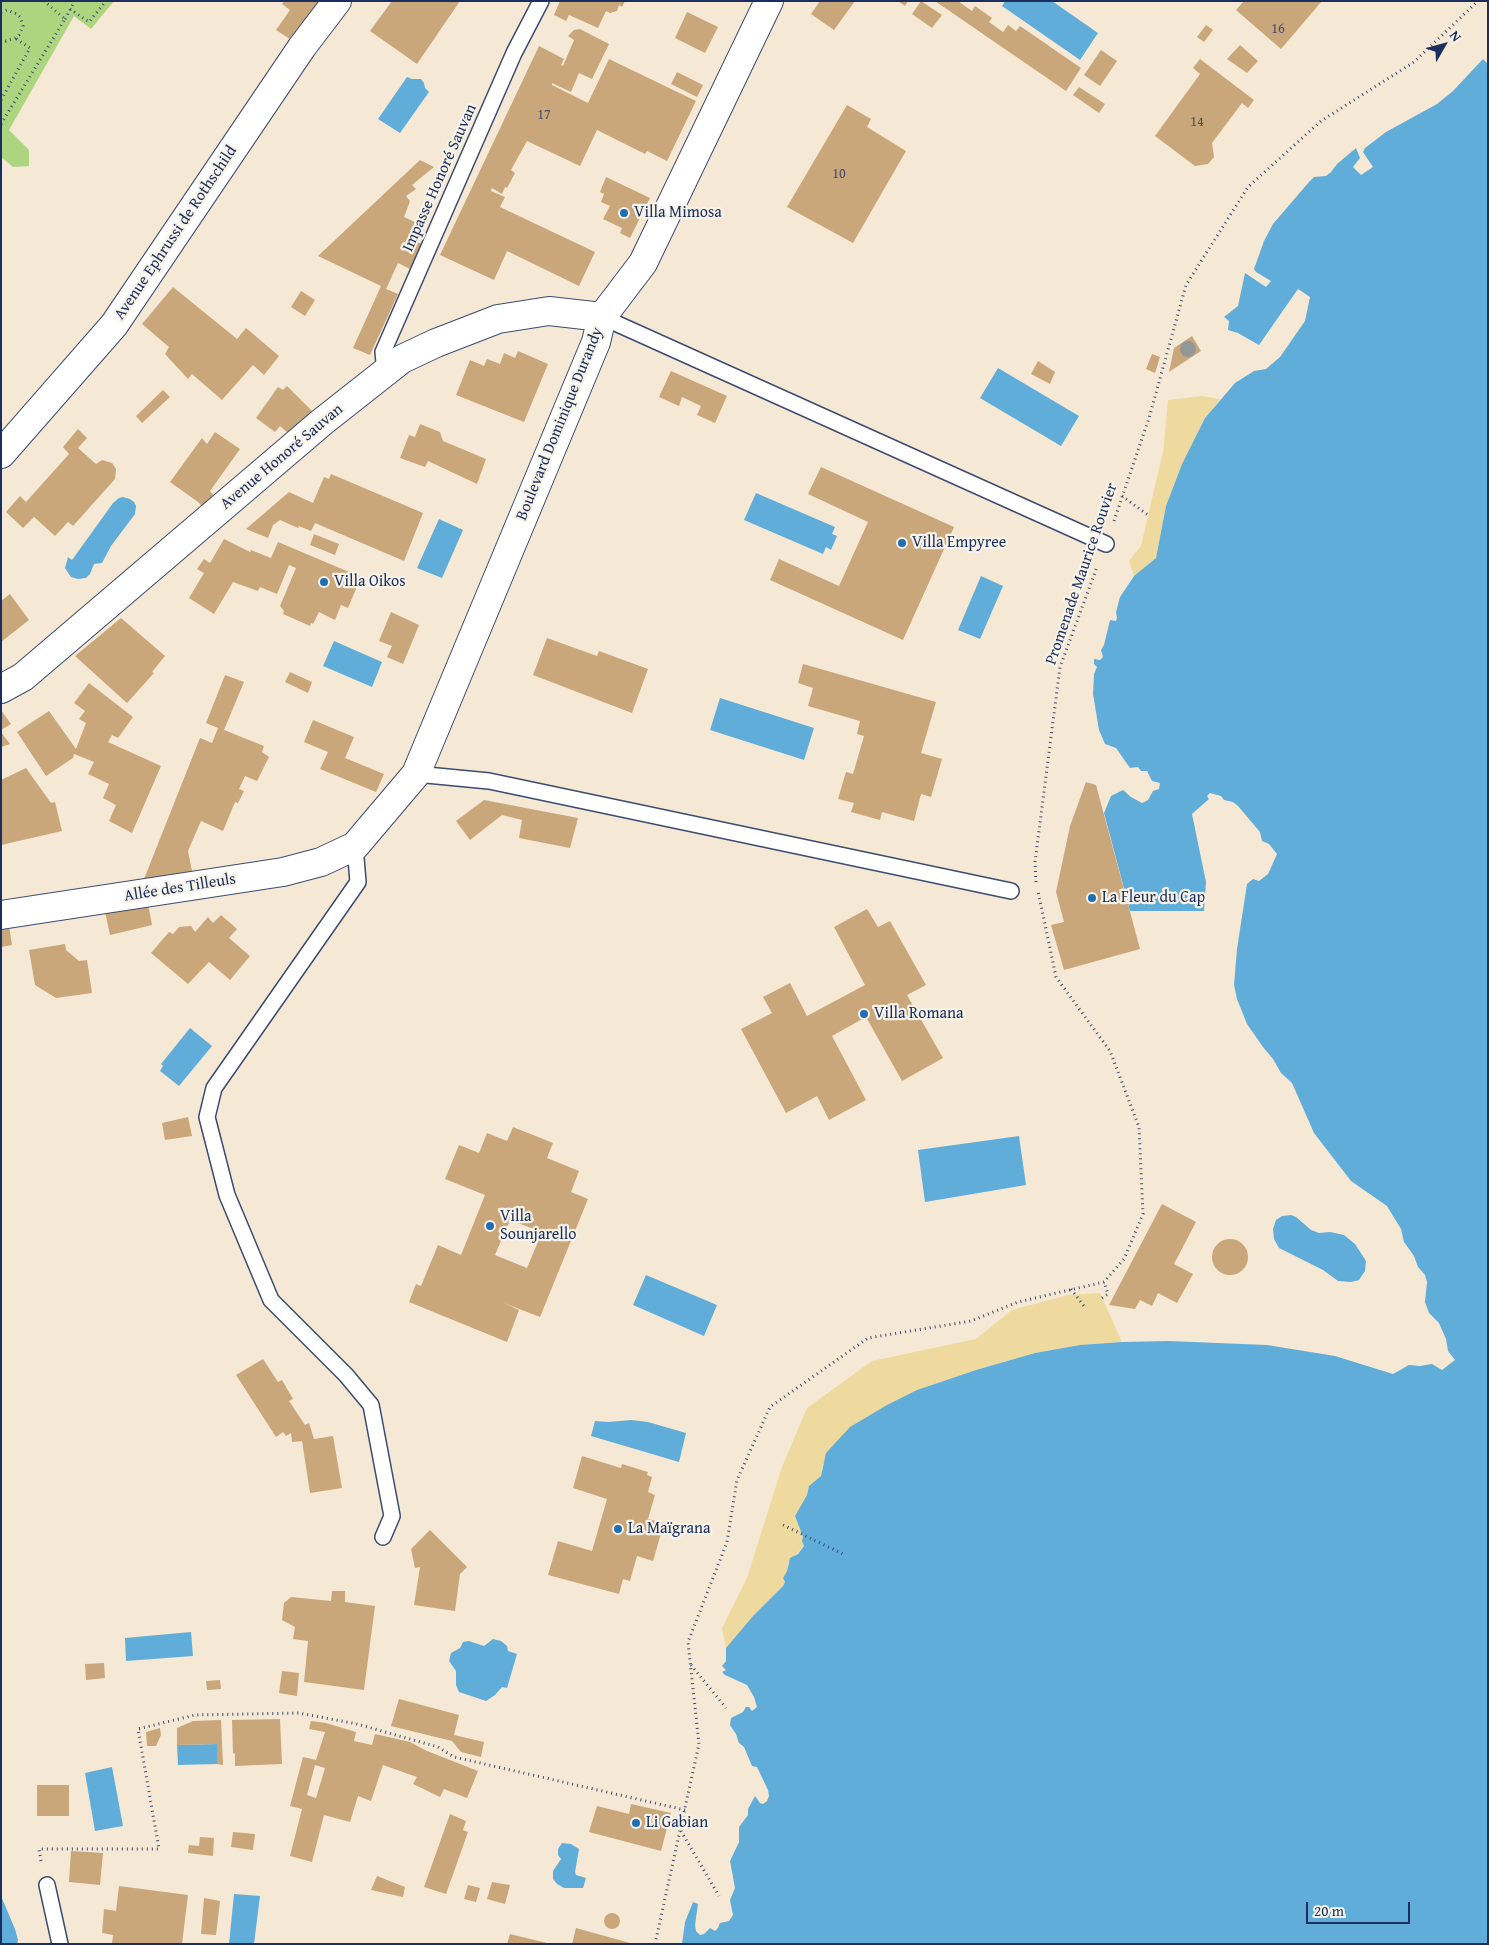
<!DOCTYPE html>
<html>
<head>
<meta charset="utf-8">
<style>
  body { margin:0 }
  #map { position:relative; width:1489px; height:1945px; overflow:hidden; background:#f5e8d4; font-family:"Gentium Book Plus",serif }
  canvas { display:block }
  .frame { position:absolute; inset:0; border:2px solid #1b2f5e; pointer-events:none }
  .north { position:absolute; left:1419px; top:20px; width:50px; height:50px; -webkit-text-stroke:4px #f7f3e8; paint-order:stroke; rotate:52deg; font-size:14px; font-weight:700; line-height:20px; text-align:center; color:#1b2f5e }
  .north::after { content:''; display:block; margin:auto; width:18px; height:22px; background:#1b2f5e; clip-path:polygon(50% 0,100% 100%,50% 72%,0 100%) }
  .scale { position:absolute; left:1306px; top:1902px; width:104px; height:22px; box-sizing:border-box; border:2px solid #1b2f5e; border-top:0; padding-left:6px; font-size:15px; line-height:18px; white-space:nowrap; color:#1b2f5e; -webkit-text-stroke:4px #f7f3e8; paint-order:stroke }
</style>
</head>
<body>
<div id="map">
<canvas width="1489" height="1945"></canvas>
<div class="frame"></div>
<div class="north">N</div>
<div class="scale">20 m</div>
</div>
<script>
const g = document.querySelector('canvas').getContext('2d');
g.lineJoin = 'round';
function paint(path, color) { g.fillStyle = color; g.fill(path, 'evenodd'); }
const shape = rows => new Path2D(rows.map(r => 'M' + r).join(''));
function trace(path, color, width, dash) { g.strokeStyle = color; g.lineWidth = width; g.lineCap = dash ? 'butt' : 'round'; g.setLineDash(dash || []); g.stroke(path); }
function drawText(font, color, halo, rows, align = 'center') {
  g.font = font + ' "Gentium Book Plus",serif'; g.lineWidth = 4.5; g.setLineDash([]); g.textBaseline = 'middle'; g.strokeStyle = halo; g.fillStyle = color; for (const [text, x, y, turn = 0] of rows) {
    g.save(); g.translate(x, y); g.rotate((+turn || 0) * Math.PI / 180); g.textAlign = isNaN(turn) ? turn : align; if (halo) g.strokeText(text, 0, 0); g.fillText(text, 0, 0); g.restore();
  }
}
paint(shape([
  [1,1,114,1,91,29,74,16,9,130,29,150,29,166,13,167,1,157]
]), '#add580');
paint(shape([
  [1202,396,1220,399,1205,418,1182,464,1166,506,1156,558,1134,576,1129,561,1141,546,1163,452,1168,400],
  [1100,1293,1122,1342,1080,1345,1035,1353,976,1370,917,1390,887,1405,822,1465,821,1476,809,1486,807,1495,795,1516,803,1537,804,1546,788,1563,787,1571,783,1578,785,1582,783,1586,753,1616,726,1648,722,1628,747,1578,782,1467,807,1408,872,1361,976,1339,1012,1310,1068,1295]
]), '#eeda9e');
paint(shape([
  [1005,1,1052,1,1098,33,1080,60,1002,6],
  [1483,59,1488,64,1488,1944,682,1944,685,1922,693,1902,698,1904,695,1925,696,1931,700,1935,704,1934,710,1928,715,1931,718,1928,720,1923,729,1921,733,1915,730,1900,735,1888,730,1861,739,1842,739,1827,748,1815,748,1809,755,1796,760,1803,763,1804,767,1801,769,1796,768,1790,757,1767,752,1766,744,1747,739,1743,736,1734,730,1725,731,1718,743,1712,746,1707,749,1707,752,1711,757,1707,754,1697,747,1685,725,1675,722,1672,726,1670,722,1666,726,1661,726,1648,753,1616,783,1586,785,1582,783,1578,787,1571,790,1558,798,1554,804,1546,802,1541,803,1537,795,1516,807,1495,809,1486,821,1476,826,1453,850,1427,887,1405,917,1390,976,1370,1035,1353,1080,1345,1122,1342,1169,1341,1267,1345,1335,1356,1393,1374,1409,1365,1420,1366,1432,1364,1442,1370,1455,1360,1448,1351,1446,1339,1439,1323,1429,1313,1425,1302,1427,1282,1425,1275,1418,1267,1414,1256,1404,1242,1401,1229,1387,1206,1351,1181,1314,1133,1292,1083,1281,1073,1273,1059,1263,1047,1247,1024,1237,999,1234,985,1237,949,1247,884,1253,879,1259,881,1268,874,1277,854,1269,844,1262,841,1260,832,1238,806,1233,802,1224,800,1221,796,1210,793,1207,796,1209,799,1192,814,1206,882,1204,911,1130,911,1104,813,1111,796,1123,790,1131,797,1142,803,1148,800,1153,791,1159,789,1160,783,1152,781,1147,771,1141,771,1138,767,1130,768,1116,748,1105,744,1099,730,1093,694,1094,674,1097,667,1094,664,1094,659,1100,660,1103,657,1101,650,1104,645,1110,620,1116,621,1117,618,1116,612,1120,597,1134,576,1156,558,1166,506,1182,464,1205,418,1235,383,1254,371,1266,369,1280,357,1305,321,1310,297,1298,289,1259,345,1238,333,1228,330,1229,321,1224,317,1238,306,1245,273,1266,287,1271,281,1256,272,1254,269,1264,241,1273,224,1309,182,1314,177,1326,176,1331,172,1337,164,1356,148,1360,158,1353,167,1361,175,1373,167,1363,152,1365,148,1386,132,1437,104,1453,91],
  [407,77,412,79,421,79,424,83,425,88,429,92,400,133,378,119],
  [998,368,1079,416,1061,446,980,398],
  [756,493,835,527,832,534,837,536,831,550,826,547,823,554,744,520],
  [123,497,130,499,134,502,136,506,135,514,111,546,102,563,94,564,90,574,86,578,78,579,71,577,65,568,68,557,72,560,113,503,119,498],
  [439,519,463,530,442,578,417,568],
  [981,576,1003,586,980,639,958,630],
  [334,641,382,662,372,687,323,666],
  [720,698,814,728,804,760,710,730],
  [190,1028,212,1046,179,1086,160,1071,163,1066,161,1064],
  [1019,1136,1026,1185,925,1202,918,1150],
  [1291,1215,1296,1217,1311,1230,1319,1233,1330,1232,1344,1235,1355,1244,1366,1261,1365,1271,1359,1280,1351,1282,1338,1281,1323,1270,1279,1248,1274,1239,1273,1229,1276,1220,1282,1216],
  [646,1275,717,1305,704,1336,633,1305],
  [631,1420,648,1422,686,1433,679,1462,591,1436,595,1421,608,1422],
  [191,1632,193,1656,126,1661,125,1638],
  [493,1639,501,1641,507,1646,508,1651,517,1654,507,1688,502,1687,495,1695,486,1701,459,1692,456,1685,456,1671,449,1661,451,1653,460,1648,463,1642,469,1641,484,1646],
  [217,1744,217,1764,178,1765,177,1745],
  [112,1767,123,1826,95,1831,85,1773],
  [562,1843,571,1844,579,1849,575,1872,576,1875,586,1878,583,1888,564,1888,557,1884,553,1879,553,1871,561,1859,558,1855,558,1849],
  [234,1894,260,1896,254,1944,229,1944],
  [1,1896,15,1929,18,1940,17,1944,1,1944]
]), '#61adda');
paint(shape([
  [284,1,324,1,296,43,276,30,290,10,282,4],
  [392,1,460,1,417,64,370,31],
  [560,1,625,1,622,7,619,5,617,11,610,13,606,11,598,28,569,15,566,21,554,15],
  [820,1,855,1,834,30,811,14],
  [898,1,908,1,905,6],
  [921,1,942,15,932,28,912,14],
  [935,1,958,1,972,11,975,6,992,18,989,22,1003,32,1008,25,1016,31,1020,26,1081,68,1066,91],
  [1244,1,1322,1,1281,49,1236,10],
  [687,12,718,27,705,53,675,38],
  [1206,25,1213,30,1204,42,1197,37],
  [580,29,609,44,592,79,579,73,571,92,552,83,552,85,588,103,609,59,696,101,667,161,647,151,645,154,597,130,580,166,527,141,511,170,515,173,507,188,505,187,502,194,492,188,491,191,505,197,500,207,595,252,579,286,507,251,494,280,440,255,539,46,564,59,561,65,563,66,574,40,568,36,574,30],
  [1240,45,1258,61,1247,73,1227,59],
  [1101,50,1117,61,1100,86,1084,75],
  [1200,59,1254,100,1248,108,1242,103,1212,143,1214,157,1208,164,1195,166,1155,136,1200,74,1193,68],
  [677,72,703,85,697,97,671,84],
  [1079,87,1105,104,1099,113,1073,95],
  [847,105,871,119,867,127,906,151,853,243,787,207],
  [420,160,434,167,412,185,416,189,406,196,410,201,404,217,415,222,408,238,422,244,410,269,398,263,386,289,398,294,370,355,353,348,381,286,318,256],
  [606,177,650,198,630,238,620,233,622,228,603,219,610,206,601,202,604,194,600,192],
  [173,287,237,339,246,328,279,356,264,375,253,365,222,400,192,374,188,379,165,354,169,347,142,324],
  [301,291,315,300,305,316,291,307],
  [1192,336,1201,351,1169,372,1174,348],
  [518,351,548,364,524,422,456,395,470,360,484,366,487,359,500,364,504,353,515,358],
  [1152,354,1160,357,1155,373,1146,369],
  [1038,361,1055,372,1050,384,1031,374],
  [671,371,727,396,715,423,697,415,701,406,682,397,679,406,659,397],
  [287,386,313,412,290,435,280,426,275,432,256,418,278,387,283,390],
  [163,390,170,397,142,423,136,416],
  [420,424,440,432,443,441,486,459,477,484,428,461,425,467,400,458,409,435,415,437],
  [78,429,87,438,78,448,96,464,102,460,112,463,116,469,115,479,73,526,68,522,55,536,34,517,23,528,6,512,20,496,26,502,69,454,63,447],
  [215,432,240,449,210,491,217,499,205,509,198,502,170,482,202,438,207,444],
  [821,467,954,527,903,640,770,580,779,559,839,586,868,522,808,494],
  [331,474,423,513,404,561,315,523,311,531,299,526,298,528,280,520,273,525,268,538,246,529,289,492,313,503,324,477,329,479],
  [314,534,339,544,335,555,310,545],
  [224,539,250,552,251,550,271,558,278,542,361,577,348,608,341,605,335,620,319,612,313,624,311,623,310,626,283,614,284,611,280,606,296,568,289,565,277,594,260,587,258,591,233,582,214,614,189,598,204,573,197,569,204,559,210,563],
  [10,594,29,620,1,642,1,601],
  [391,612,419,625,403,664,387,657,392,646,379,641],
  [121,618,165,656,152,672,154,673,127,703,75,656],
  [547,638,597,656,599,651,648,669,632,713,533,675],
  [803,664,936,702,921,753,942,759,931,797,921,794,914,821,882,812,880,820,851,812,854,803,838,799,846,772,853,774,864,736,857,734,860,721,808,706,813,688,798,683],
  [290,672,312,682,308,693,285,682],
  [225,675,244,682,224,730,264,746,262,752,269,757,257,781,245,776,239,789,244,791,238,803,235,802,223,831,201,821,188,851,192,871,144,879,200,738,212,743,218,728,206,723],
  [89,683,133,717,118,738,112,735,108,742,161,766,132,833,109,821,116,805,103,798,109,784,88,774,94,762,74,754,73,758,46,776,17,732,49,711,76,749,86,723,79,719,85,711,74,703],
  [1,710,11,724,1,730],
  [313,720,354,737,345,758,384,774,376,792,320,769,328,752,304,742],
  [1,732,10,744,1,747],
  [26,768,51,803,55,802,62,831,1,845,1,780],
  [1086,782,1096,785,1140,949,1064,970,1051,925,1064,922,1056,892,1070,826],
  [484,800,578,818,570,848,519,838,522,820,502,815,470,840,456,821],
  [148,904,152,925,110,935,105,912],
  [867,909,878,927,890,921,926,985,907,995,943,1058,902,1081,866,1017,832,1036,866,1100,829,1120,817,1096,786,1113,741,1029,772,1013,763,997,790,983,807,1016,865,985,834,927],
  [221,915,237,929,229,938,250,956,230,980,209,962,188,984,151,953,169,932,173,934,179,927,191,926,195,932,208,917,213,923],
  [9,926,12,945,1,947,1,928],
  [65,944,66,950,79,961,87,960,92,993,56,998,35,985,29,950],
  [188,1117,192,1136,165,1140,162,1123],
  [513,1127,553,1143,547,1158,579,1171,571,1192,588,1199,540,1317,504,1303,519,1310,507,1342,409,1302,416,1284,421,1286,438,1245,461,1255,485,1195,445,1179,459,1145,479,1153,487,1133,507,1141],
  [510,1220,542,1232,527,1268,495,1255],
  [1162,1204,1196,1222,1174,1264,1193,1274,1177,1303,1158,1293,1152,1306,1140,1300,1135,1309,1109,1305],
  '1212 1257a18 18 0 1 1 36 0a18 18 0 1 1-36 0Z',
  [263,1359,278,1382,282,1380,293,1399,289,1401,305,1425,309,1423,314,1439,333,1436,342,1488,310,1493,302,1441,292,1442,291,1433,286,1436,283,1432,276,1437,236,1375],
  [582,1456,621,1468,622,1464,648,1472,647,1475,652,1477,648,1492,655,1495,648,1519,664,1523,653,1561,637,1556,630,1581,623,1579,619,1594,548,1575,558,1541,592,1551,607,1499,573,1488],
  [430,1530,467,1567,460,1574,455,1611,414,1605,420,1567,415,1568,411,1549],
  [332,1591,345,1591,345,1602,375,1606,364,1690,304,1682,308,1641,293,1639,295,1627,282,1620,284,1603,291,1597,331,1601],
  [104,1663,105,1678,86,1680,85,1664],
  [282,1671,299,1673,297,1696,279,1693],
  [220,1680,221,1689,207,1690,206,1681],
  [399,1699,459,1715,454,1735,484,1742,481,1757,461,1752,452,1741,391,1726],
  [280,1719,282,1764,235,1766,235,1754,233,1753,232,1720],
  [221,1720,223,1765,217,1764,217,1744,177,1745,177,1728,193,1721],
  [311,1721,326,1723,356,1732,354,1741,372,1745,375,1734,410,1742,427,1751,478,1771,467,1798,444,1789,440,1797,413,1784,417,1777,383,1765,371,1801,358,1796,350,1822,324,1815,312,1862,290,1856,302,1809,290,1806,303,1757,316,1760,325,1732,309,1729],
  [315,1765,325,1768,316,1798,307,1795],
  [160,1728,161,1735,156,1746,147,1746,146,1732],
  [37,1785,69,1785,69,1816,37,1816],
  [631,1804,671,1813,661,1851,589,1832,597,1806,629,1814],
  [450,1814,466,1821,463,1830,468,1832,446,1894,424,1887],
  [233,1832,255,1834,253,1850,231,1847],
  [200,1837,214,1838,213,1856,188,1853,189,1845,199,1846],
  [71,1851,103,1853,100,1885,69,1882],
  [377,1876,405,1887,403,1897,371,1890],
  [492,1882,510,1885,505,1904,487,1899],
  [468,1885,480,1888,476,1902,464,1899],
  [119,1886,188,1895,182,1944,112,1944,113,1935,102,1933,104,1909,116,1911],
  [204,1898,220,1901,216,1935,201,1934],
  '604 1921a8 8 0 1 1 16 0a8 8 0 1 1-16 0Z',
  [576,1928,630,1943,630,1944,572,1944],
  [510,1934,547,1943,546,1944,507,1944]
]), '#caa77b');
const service = shape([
  [602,317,1106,544],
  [385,372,383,352,514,53,541,1],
  [416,774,489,781,1011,891],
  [355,846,358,882,214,1088,207,1117,227,1195,271,1300,346,1375,371,1405,392,1516,383,1537],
  [47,1885,60,1944]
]);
const minor = shape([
  [1,454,114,325,302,47,337,1],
  [1,689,23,677,322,422,402,359,436,343,498,319,549,311,602,317],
  [1,915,283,872,321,862,355,846,416,774,596,342,602,317,643,263,769,1]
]);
trace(service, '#3c4b70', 18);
trace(minor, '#3c4b70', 30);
trace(shape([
  [70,9,89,22,106,1],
  [1,12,7,10,17,14,20,17,23,26,19,35,15,38,6,41,1,39],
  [65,19,75,1],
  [1,100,30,48,15,38],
  [1,124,65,19,44,1],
  [1122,496,1148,515],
  [1114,521,1149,418,1186,285,1248,187,1321,121,1414,62,1478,1],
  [1036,882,1035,862,1060,667,1097,567],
  [1071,1289,1086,1309],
  [1102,1298,1108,1294,1104,1282],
  [783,1525,843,1554],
  [691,1665,726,1708],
  [681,1831,719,1896],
  [41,1861,39,1849,159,1849,138,1729,195,1715,299,1713,357,1724,438,1747,454,1757,685,1810],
  [655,1944,699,1744,688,1642,727,1542,737,1480,770,1407,868,1338,971,1321,1018,1302,1104,1282,1124,1259,1143,1214,1139,1127,1110,1051,1056,977,1038,891]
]), '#3c4b70', 3, [1, 4]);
trace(service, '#fff', 15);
trace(minor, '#fff', 28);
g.fillStyle = '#919998';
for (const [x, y] of [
  [1188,349]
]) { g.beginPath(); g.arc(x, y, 8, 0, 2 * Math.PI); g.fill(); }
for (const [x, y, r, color] of [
  [624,213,5,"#1f6fb2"],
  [902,543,5,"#1f6fb2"],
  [324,582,5,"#1f6fb2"],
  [1092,898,5,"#1f6fb2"],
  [864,1014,5,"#1f6fb2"],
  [490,1226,5,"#1f6fb2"],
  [618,1529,5,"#1f6fb2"],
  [636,1823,5,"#1f6fb2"]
]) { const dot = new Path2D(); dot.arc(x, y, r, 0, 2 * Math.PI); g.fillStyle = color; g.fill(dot); trace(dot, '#f7f3e8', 2); }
drawText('14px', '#474d65', null, [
  ["16",1278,29],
  ["17",544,115],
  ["14",1197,122],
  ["10",839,174]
]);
drawText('16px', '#1b2f5e', '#f7f3e8', [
  ["Impasse Honoré Sauvan",440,178,-66],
  ["Avenue Ephrussi de Rothschild",176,233,-56],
  ["Boulevard Dominique Durandy",560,424,-68],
  ["Avenue Honoré Sauvan",282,457,-40],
  ["Promenade Maurice Rouvier",1082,574,-71],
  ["Allée des Tilleuls",180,888,-9]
]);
drawText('16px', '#1b2f5e', '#f7f3e8', [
  ["Villa Mimosa",634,213],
  ["Villa Empyree",912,543],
  ["Villa Oikos",334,582],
  ["La Fleur du Cap",1102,898],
  ["Villa Romana",874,1014],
  ["Villa",500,1217],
  ["Sounjarello",500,1235],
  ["La Maïgrana",628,1529],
  ["Li Gabian",646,1823]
], 'left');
</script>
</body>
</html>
